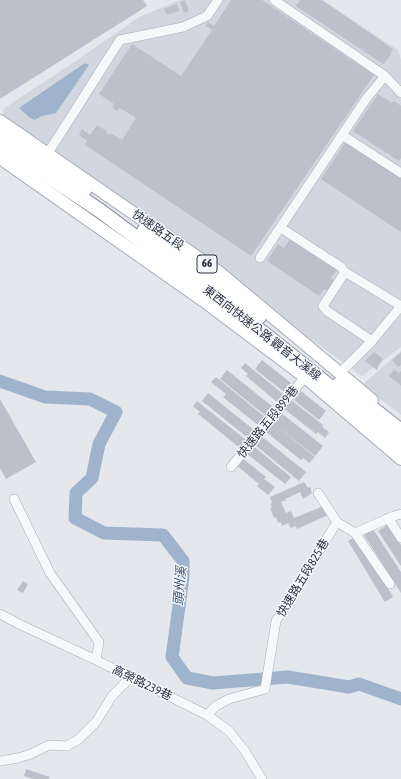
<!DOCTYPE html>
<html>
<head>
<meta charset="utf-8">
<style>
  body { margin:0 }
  canvas { display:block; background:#e4e7ec }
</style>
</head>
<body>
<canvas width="401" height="779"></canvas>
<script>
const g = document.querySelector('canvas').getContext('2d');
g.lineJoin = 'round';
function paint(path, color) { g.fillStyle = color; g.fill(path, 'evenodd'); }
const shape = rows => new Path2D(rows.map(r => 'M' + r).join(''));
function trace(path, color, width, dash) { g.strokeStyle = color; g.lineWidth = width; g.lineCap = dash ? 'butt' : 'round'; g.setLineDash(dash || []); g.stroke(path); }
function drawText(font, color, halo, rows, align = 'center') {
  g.font = font + ' "Asap Condensed","Noto Sans TC",sans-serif'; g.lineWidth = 3; g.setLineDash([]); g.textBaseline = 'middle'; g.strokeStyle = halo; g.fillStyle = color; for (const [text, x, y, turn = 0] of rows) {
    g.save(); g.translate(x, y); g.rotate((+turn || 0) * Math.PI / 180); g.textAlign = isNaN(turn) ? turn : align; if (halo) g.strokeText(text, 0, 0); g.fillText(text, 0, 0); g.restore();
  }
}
paint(shape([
  [180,0,322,0,398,50,401,60,401,347,362,376,3,117,3,109,76,61,139,17],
  [401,351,401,415,362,385]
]), '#d2d6de');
paint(shape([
  [85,63,89,65,56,113,42,116,34,120,29,117,19,108]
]), '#9fb4cc');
trace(shape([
  [0,381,45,397,90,399,116,412,99,444,92,478,76,493,75,518,104,533,163,535,183,561,183,577,172,657,187,678,213,683,288,677,349,687,359,684,401,699]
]), '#9fb4cc', 13);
paint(shape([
  [0,0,143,0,147,6,0,99],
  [185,0,189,11,184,13,180,2],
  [231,0,262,0,374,75,251,256,85,145,87,141,79,135,82,129,90,135,97,125,107,131,106,133,109,135,110,133,122,140,136,118,120,108,117,111,113,108,114,104,99,94,132,44,181,76,212,30,206,26,208,22,214,26],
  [300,0,322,0,393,49,391,53,392,53,384,64,383,64,296,6],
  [177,4,179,11,167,15,164,9],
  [378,94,392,103,394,101,401,106,401,158,399,161,353,131],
  [349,137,401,171,401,232,321,179],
  [290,239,318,256,316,257,328,265,329,263,338,268,331,278,339,283,331,293,324,289,319,296,267,261,278,244,284,248],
  [374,352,383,359,379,365,377,370,365,361],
  [401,352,401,365,398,367,392,360],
  [262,360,291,383,284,392,255,369],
  [245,363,283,394,277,402,246,376,248,374,241,368],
  [227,370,273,407,266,416,220,379],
  [394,370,399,373,401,371,401,386,389,376],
  [216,377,265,417,258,425,223,397,226,394,211,382],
  [301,391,326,411,319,420,294,400],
  [208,393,254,430,248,438,202,401],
  [0,399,36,462,6,479,0,468],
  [290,399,323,425,322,427,329,432,325,438,318,432,316,434,283,408],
  [197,401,246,440,240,448,198,414,200,412,193,406],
  [280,412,323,446,315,456,272,422],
  [272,422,315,457,309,463,303,458,301,460,265,431],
  [261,436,306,472,299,481,254,444],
  [252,445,291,477,285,484,246,453],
  [242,458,266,477,264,479,275,487,268,495,257,486,259,484,236,465],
  [304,482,308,488,310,487,312,493,303,499,300,492,285,499,286,500,281,502,286,513,291,511,294,518,324,506,328,515,297,529,296,526,291,528,288,523,282,526,281,522,278,523,276,517,274,518,270,508,272,507,270,504,272,503,270,497],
  [388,524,401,545,401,566,378,531],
  [373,529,401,572,401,593,364,535],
  [356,536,393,597,385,602,348,541],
  [23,581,28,584,23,593,17,590],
  [26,769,50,777,49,779,33,779,24,776]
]), '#bbc0ca');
const minor = shape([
  [274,0,385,76,401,93],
  [342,135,401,173],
  [48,153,120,40,183,27,207,16,218,0],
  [281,228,341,267,345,272,401,306],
  [260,258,366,99,385,76],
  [345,272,323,306,327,311,372,341],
  [340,373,372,341,401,306],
  [231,467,305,377],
  [318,493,337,522],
  [14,499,50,573,99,642,96,660],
  [388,518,401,538],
  [355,533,390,584],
  [0,614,21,625,96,660,207,715,229,731,245,751,262,779],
  [207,715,216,706,229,699,265,689,276,621,337,522,355,533,394,516,401,514],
  [0,761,18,758,31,754,49,745,67,746,79,739,96,722,112,696,130,678]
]);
const major = shape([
  [0,121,220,273,372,400],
  [0,158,204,301,305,377,401,459]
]);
const highway = shape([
  [0,131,85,189],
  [0,144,99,210,208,291,262,332,349,402,401,446],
  [144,231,215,282,259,317],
  [340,383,401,431]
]);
trace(minor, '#a9aeb7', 10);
trace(major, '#a3abb8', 14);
trace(highway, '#8b94a3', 16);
trace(minor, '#f7f8fa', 9);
trace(major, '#fff', 12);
trace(highway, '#fff', 14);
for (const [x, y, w] of [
  [207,264,20]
]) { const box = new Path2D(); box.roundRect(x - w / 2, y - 9, w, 18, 3); g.fillStyle = '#f4f6f9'; g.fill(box); trace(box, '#2b3445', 1); }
drawText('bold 11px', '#2b3445', null, [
  ["66",207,264]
]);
drawText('12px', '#2b3445', '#f4f6f9', [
  ["快速路五段",158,230,35],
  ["東西向快速公路 觀音大溪線",262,333,38],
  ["快速路五段899巷",268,422,-51],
  ["快速路五段825巷",303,578,-59],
  ["高榮路239巷",142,683,26]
]);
drawText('italic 13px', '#34527a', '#f4f6f9', [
  ["頭州溪",180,586,-85]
]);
</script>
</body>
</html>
